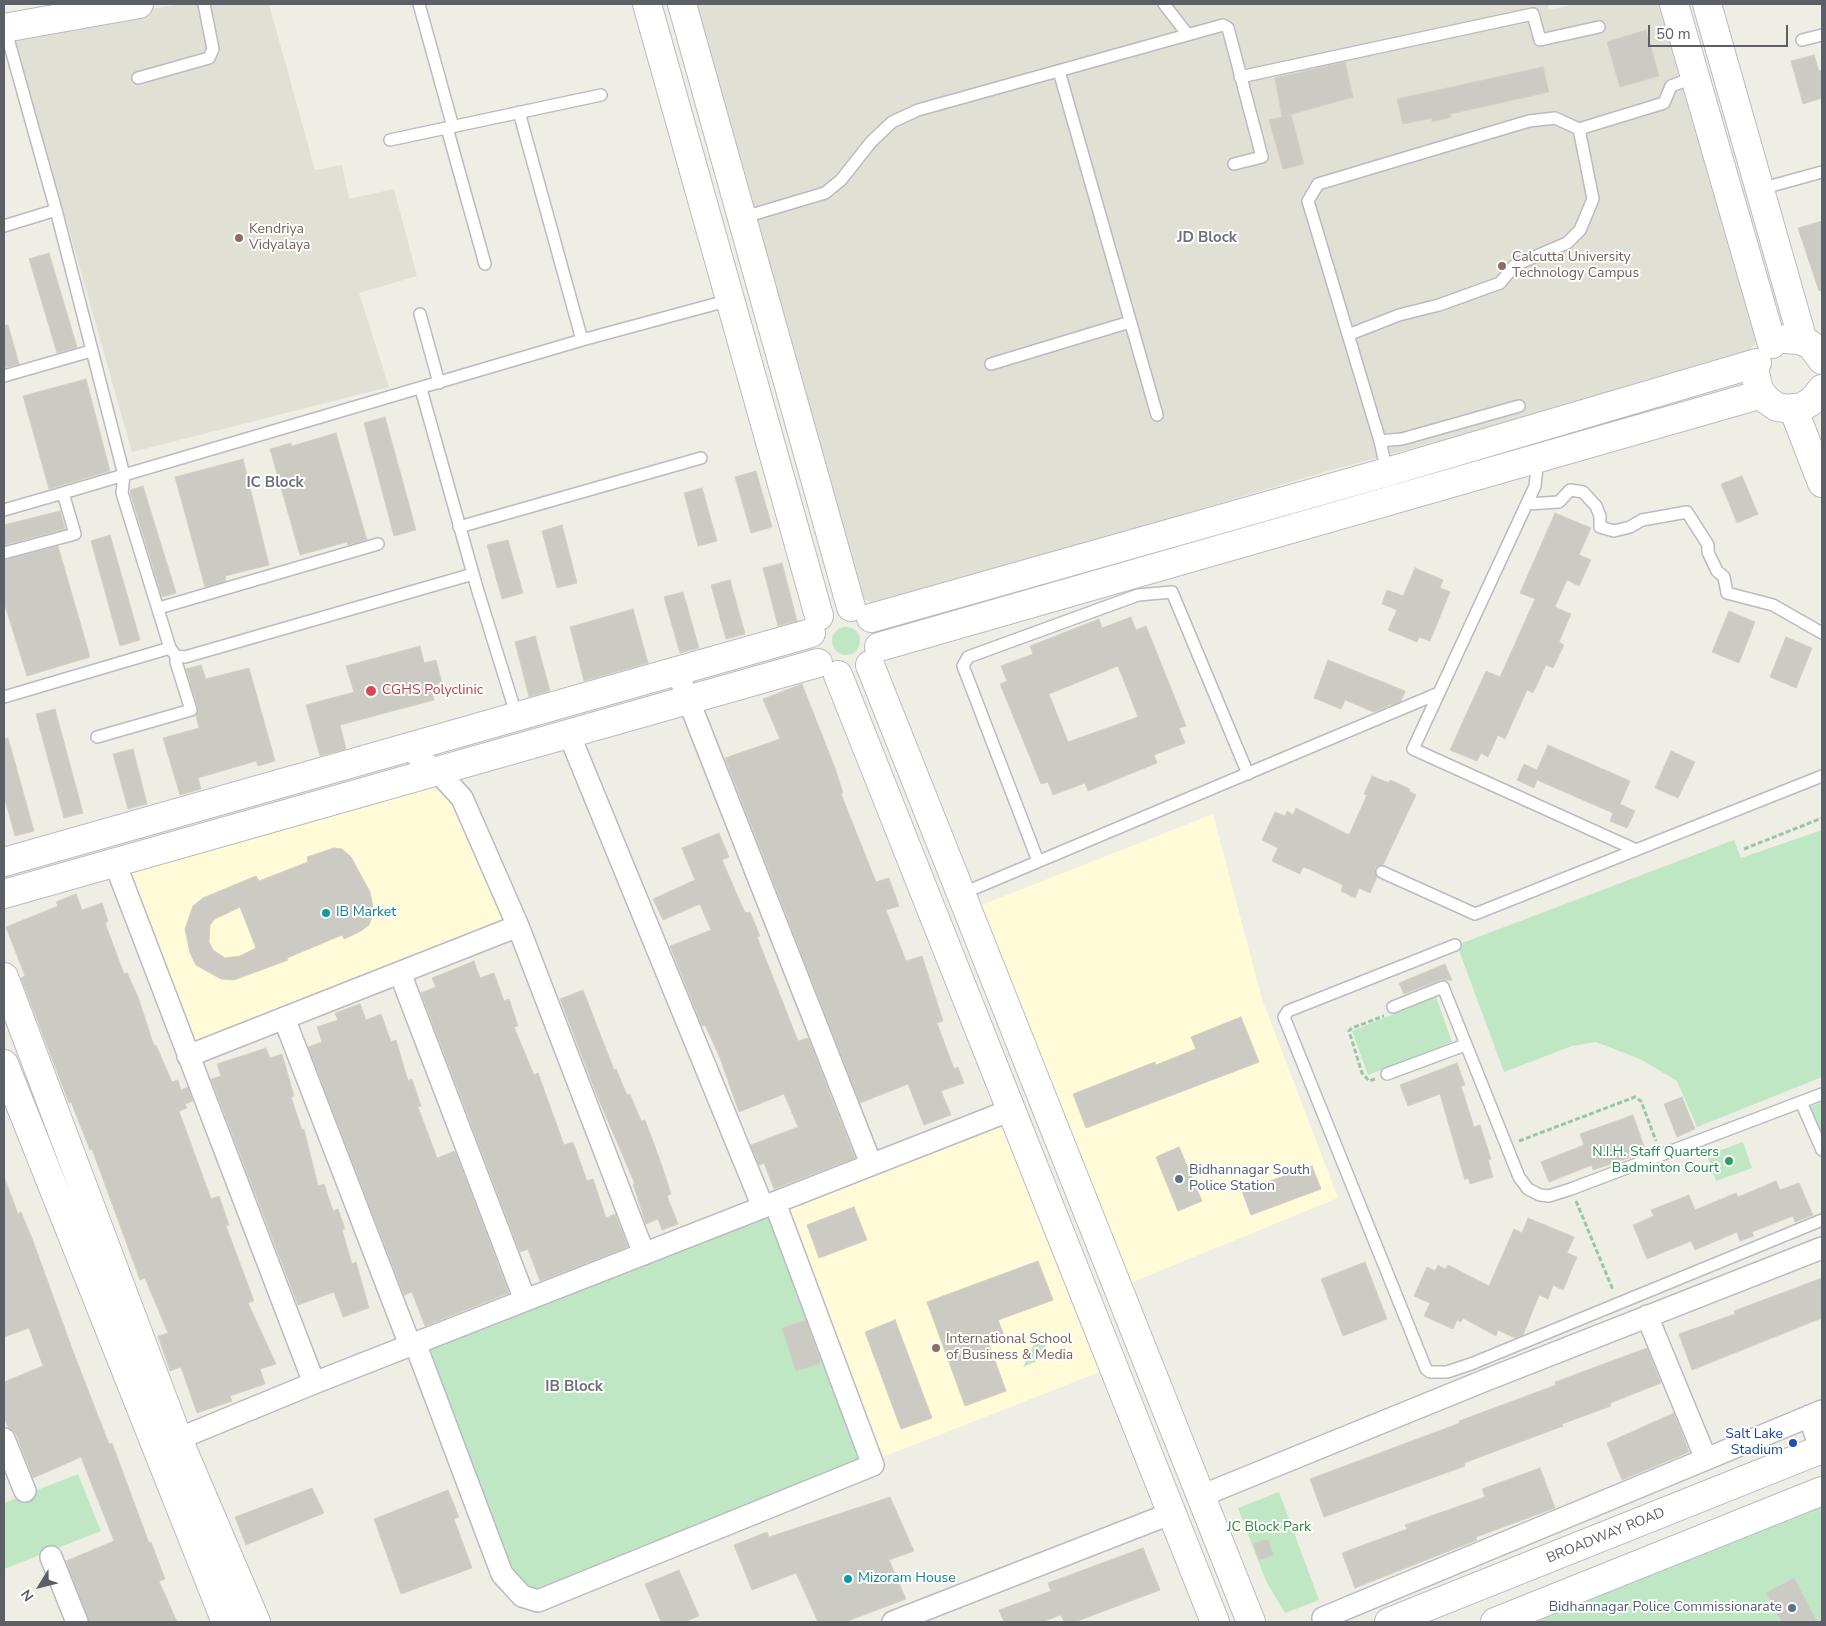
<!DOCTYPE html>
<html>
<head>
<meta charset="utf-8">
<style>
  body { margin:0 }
  #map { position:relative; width:1826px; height:1626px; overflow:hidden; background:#efeee4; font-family:"Nunito Sans",sans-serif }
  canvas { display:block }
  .frame { position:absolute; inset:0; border:5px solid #5c5f65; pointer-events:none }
  .north { position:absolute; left:15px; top:1561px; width:50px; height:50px; -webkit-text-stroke:4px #fff; paint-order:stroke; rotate:234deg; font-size:14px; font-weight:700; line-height:20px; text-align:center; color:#5c5f65 }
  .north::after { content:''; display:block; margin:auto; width:18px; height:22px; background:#5c5f65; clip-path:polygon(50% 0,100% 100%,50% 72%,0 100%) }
  .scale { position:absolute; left:1648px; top:25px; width:140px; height:22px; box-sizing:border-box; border:2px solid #5c5f65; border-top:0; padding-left:6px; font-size:15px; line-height:18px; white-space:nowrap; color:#5c5f65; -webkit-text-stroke:4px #fff; paint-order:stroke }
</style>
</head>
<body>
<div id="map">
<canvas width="1826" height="1626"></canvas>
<div class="frame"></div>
<div class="north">N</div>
<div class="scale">50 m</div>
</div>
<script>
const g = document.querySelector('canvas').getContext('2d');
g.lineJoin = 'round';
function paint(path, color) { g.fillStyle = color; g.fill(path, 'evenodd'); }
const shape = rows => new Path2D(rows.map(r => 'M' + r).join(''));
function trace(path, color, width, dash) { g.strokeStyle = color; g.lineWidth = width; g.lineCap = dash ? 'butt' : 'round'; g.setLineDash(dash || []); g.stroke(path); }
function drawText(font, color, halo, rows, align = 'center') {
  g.font = font + ' "Nunito Sans",sans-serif'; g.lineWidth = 4; g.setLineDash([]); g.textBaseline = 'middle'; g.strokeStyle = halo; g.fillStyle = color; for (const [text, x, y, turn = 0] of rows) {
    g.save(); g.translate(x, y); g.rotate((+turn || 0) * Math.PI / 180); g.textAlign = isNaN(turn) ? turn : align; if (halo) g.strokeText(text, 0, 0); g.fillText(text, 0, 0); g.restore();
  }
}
paint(shape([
  [452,774,511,923,191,1049,122,868],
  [1213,814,1262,999,1338,1198,1128,1284,974,908],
  [1007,1118,1110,1368,878,1459,783,1206]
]), '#fffad8');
paint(shape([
  [182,4,269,4,315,170,342,165,349,199,394,189,417,276,359,293,389,387,132,452,13,32],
  [693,4,1548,4,1549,10,1576,4,1667,4,1759,336,1745,358,1324,472,877,606,860,597]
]), '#e1e0d4');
paint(shape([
  '832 641a14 14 0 1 1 28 0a14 14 0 1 1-28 0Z',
  [1822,830,1822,1077,1697,1127,1677,1081,1640,1059,1596,1042,1572,1046,1504,1072,1457,945,1734,840,1741,858],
  [1436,997,1452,1042,1368,1075,1352,1031],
  [1822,1102,1822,1137,1809,1107],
  [1743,1142,1752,1168,1716,1181,1707,1155],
  [769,1212,865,1461,540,1592,524,1589,508,1570,418,1347],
  [1040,1332,1049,1356,1023,1367],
  [78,1474,101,1531,4,1569,4,1503],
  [1279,1492,1319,1600,1285,1613,1266,1581,1238,1508],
  [1822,1500,1822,1622,1515,1622]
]), '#bfe7c3');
const building = shape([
  [1646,30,1659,76,1620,87,1607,42,1646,30],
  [1814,55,1819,71,1822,70,1822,98,1803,104,1791,61,1814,55],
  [1345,62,1353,97,1282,117,1275,78,1345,62],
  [1543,67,1549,92,1450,114,1451,117,1432,122,1432,118,1403,124,1397,99,1543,67],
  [1291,115,1304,164,1283,169,1269,120,1291,115],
  [1822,221,1822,290,1819,291,1798,228,1822,221],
  [49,253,77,347,57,353,29,259,49,253],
  [8,325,19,364,4,368,4,326,8,325],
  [86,379,110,471,49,489,23,396,86,379],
  [385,417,416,530,394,536,364,423,385,417],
  [336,433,367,540,348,545,347,542,300,555,270,449,291,443,292,446,336,433],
  [243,459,269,565,225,576,226,581,205,587,175,477,243,459],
  [756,471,772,527,751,533,735,477,756,471],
  [1742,476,1758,514,1737,523,1721,484,1742,476],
  [143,486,176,593,162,597,130,492,130,490,143,486],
  [702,488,717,541,698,546,684,493,702,488],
  [60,511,65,529,4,545,4,525,60,511],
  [1555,513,1591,528,1579,555,1591,560,1579,586,1567,580,1555,607,1571,614,1559,642,1564,645,1553,668,1546,665,1533,693,1527,690,1505,739,1498,735,1488,757,1481,753,1477,761,1450,750,1486,671,1500,677,1535,599,1520,593,1555,513],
  [562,525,577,583,557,588,542,531,562,525],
  [110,535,140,640,120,646,91,541,110,535],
  [508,540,523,593,502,599,487,545,508,540],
  [58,546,90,657,27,676,4,602,4,560,58,546],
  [782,563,797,621,778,626,763,568,782,563],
  [1415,568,1443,580,1440,588,1450,592,1430,641,1419,637,1417,642,1388,630,1397,610,1382,604,1387,590,1403,596,1415,568],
  [730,580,745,634,726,639,711,585,730,580],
  [683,592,699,648,680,653,664,597,683,592],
  [633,609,648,663,584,681,570,627,633,609],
  [1729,611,1755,622,1739,663,1712,652,1729,611],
  [1131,617,1136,630,1146,626,1186,726,1179,728,1185,743,1154,755,1157,763,1088,791,1085,783,1053,795,1048,782,1041,784,1000,684,1007,681,1001,666,1033,654,1030,646,1099,619,1102,628,1131,617],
  [1118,666,1138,717,1068,742,1049,694,1118,666],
  [535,636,550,691,529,697,515,642,535,636],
  [1786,637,1812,648,1796,688,1770,677,1786,637],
  [420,646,424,663,436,660,442,683,430,686,434,700,340,725,346,749,320,756,306,705,354,692,346,666,420,646],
  [1328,660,1405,691,1401,701,1392,705,1389,704,1388,706,1374,712,1345,700,1341,709,1314,698,1328,660],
  [201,665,206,679,249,668,275,761,258,766,256,761,198,778,201,789,180,795,163,738,199,728,196,716,198,708,186,669,201,665],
  [802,684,835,768,843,793,841,794,876,882,889,878,899,906,886,910,906,961,922,956,943,1021,937,1023,954,1069,958,1067,964,1083,941,1091,951,1115,924,1125,908,1084,860,1103,725,758,780,739,763,699,802,684],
  [55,709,83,813,64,818,36,714,55,709],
  [8,738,34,831,15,836,4,796,4,739,8,738],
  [1548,745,1630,781,1620,804,1635,811,1627,828,1610,821,1613,813,1537,780,1534,788,1517,780,1524,764,1537,770,1548,745],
  [133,749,147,804,128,809,113,754,133,749],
  [1671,751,1695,762,1678,798,1655,788,1671,751],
  [1372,776,1389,783,1390,780,1410,789,1409,791,1416,795,1383,865,1375,868,1377,877,1370,893,1359,888,1355,898,1341,891,1343,885,1309,869,1303,867,1300,874,1272,861,1278,848,1262,840,1275,812,1285,816,1287,811,1293,815,1296,808,1349,835,1367,795,1364,794,1372,776],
  [719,833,729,857,722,860,745,913,750,912,760,936,757,937,798,1041,808,1038,855,1158,774,1189,764,1163,759,1165,751,1145,798,1127,784,1094,739,1112,720,1058,705,1025,702,1026,670,946,711,930,700,904,663,920,653,899,695,880,682,848,719,833],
  [334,848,342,849,351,857,370,892,373,907,372,917,369,925,361,931,344,939,342,935,287,958,288,960,234,980,221,979,196,965,190,953,185,929,193,906,203,898,256,876,259,881,308,862,307,857,334,848],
  [240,907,256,948,240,956,225,958,213,950,209,942,210,925,215,919,240,907],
  [76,894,82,910,102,903,108,921,105,923,124,974,127,973,138,997,154,1046,156,1045,172,1082,178,1080,181,1090,188,1087,193,1101,185,1104,187,1108,179,1111,211,1199,219,1196,229,1225,226,1226,254,1301,248,1303,276,1364,260,1369,265,1384,230,1396,232,1401,197,1413,181,1367,170,1371,158,1336,168,1333,145,1278,140,1280,92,1149,90,1150,71,1102,69,1103,21,978,25,976,6,927,58,906,56,902,76,894],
  [474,961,480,978,494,973,504,1001,509,999,518,1026,514,1027,534,1075,538,1073,564,1145,573,1142,587,1181,593,1179,606,1218,615,1214,628,1247,540,1281,528,1249,520,1252,421,993,436,987,432,978,474,961],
  [1445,964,1452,980,1440,980,1404,994,1399,983,1445,964],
  [583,990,614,1070,616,1069,627,1095,630,1094,641,1121,645,1120,662,1166,671,1194,667,1196,678,1224,662,1230,658,1219,646,1224,633,1184,635,1184,598,1098,560,999,583,990],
  [360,1004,366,1020,381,1014,391,1042,396,1040,408,1081,412,1079,421,1106,418,1107,437,1158,455,1151,509,1293,425,1326,412,1292,404,1295,308,1047,322,1042,317,1027,338,1020,335,1013,360,1004],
  [1241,1017,1259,1062,1086,1128,1073,1094,1155,1062,1156,1065,1196,1049,1191,1037,1241,1017],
  [266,1048,270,1058,282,1054,294,1096,291,1097,302,1130,304,1129,318,1186,324,1184,333,1211,338,1209,345,1229,342,1230,352,1264,356,1262,369,1308,343,1317,334,1292,298,1305,211,1079,221,1076,217,1064,266,1048],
  [1457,1063,1465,1085,1461,1086,1474,1127,1480,1125,1491,1159,1488,1160,1493,1177,1470,1184,1468,1178,1465,1180,1459,1160,1440,1094,1408,1106,1400,1085,1457,1063],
  [1682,1097,1695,1129,1677,1137,1664,1104,1682,1097],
  [1633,1115,1646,1152,1593,1170,1592,1165,1549,1182,1541,1162,1584,1145,1580,1134,1633,1115],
  [1179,1147,1202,1201,1178,1211,1156,1157,1179,1147],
  [1312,1166,1321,1189,1251,1215,1242,1191,1312,1166],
  [5,1179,18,1214,21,1212,33,1241,74,1354,109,1444,112,1443,149,1543,151,1542,165,1579,159,1581,177,1622,89,1622,66,1561,114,1541,81,1457,33,1478,16,1434,8,1427,4,1417,4,1382,43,1366,29,1328,4,1337,5,1179],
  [1776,1181,1780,1190,1799,1183,1813,1215,1795,1222,1793,1216,1752,1232,1754,1236,1740,1241,1737,1232,1695,1250,1691,1241,1647,1259,1633,1225,1654,1216,1651,1210,1689,1195,1695,1210,1736,1193,1738,1197,1776,1181],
  [854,1207,867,1240,819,1258,807,1225,854,1207],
  [1528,1218,1574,1237,1567,1253,1577,1257,1563,1290,1553,1285,1548,1299,1539,1295,1523,1335,1515,1338,1498,1330,1496,1336,1463,1318,1461,1322,1457,1320,1453,1329,1424,1316,1430,1303,1414,1296,1427,1267,1435,1271,1438,1265,1445,1269,1448,1265,1489,1286,1514,1229,1522,1233,1528,1218],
  [1038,1261,1053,1300,998,1320,1005,1338,989,1344,1006,1391,965,1406,927,1302,1038,1261],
  [1365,1262,1387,1319,1343,1336,1321,1279,1365,1262],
  [1822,1278,1822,1318,1692,1370,1679,1334,1735,1314,1734,1311,1822,1278],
  [806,1320,821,1363,796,1371,782,1328,806,1320],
  [895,1320,932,1418,901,1429,865,1332,895,1320],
  [1647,1348,1661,1383,1610,1403,1611,1406,1562,1424,1563,1426,1464,1463,1465,1466,1324,1517,1310,1479,1460,1423,1459,1421,1556,1385,1555,1382,1647,1348],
  [1674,1413,1689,1452,1622,1480,1607,1443,1674,1413],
  [1540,1468,1555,1508,1476,1537,1477,1540,1355,1588,1342,1553,1407,1529,1405,1525,1485,1497,1482,1489,1540,1468],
  [312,1488,324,1513,246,1545,235,1517,312,1488],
  [448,1490,459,1517,454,1519,472,1568,401,1594,374,1519,448,1490],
  [890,1497,914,1551,889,1560,906,1599,845,1622,818,1622,796,1573,752,1590,734,1545,767,1532,769,1537,890,1497],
  [1268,1539,1273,1555,1259,1560,1253,1544,1268,1539],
  [1143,1548,1160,1590,1075,1622,1064,1622,1061,1615,1042,1622,1004,1622,999,1610,1051,1591,1048,1583,1143,1548],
  [679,1570,699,1616,684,1622,661,1622,645,1584,679,1570],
  [1794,1578,1817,1622,1782,1622,1766,1593,1794,1578]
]);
paint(building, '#cccbc3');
trace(building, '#d4d0c2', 1);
const service = shape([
  [419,4,453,127],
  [1164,4,1188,35],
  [5,28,56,210,124,475,582,340,730,300],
  [1802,40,1822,35],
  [1059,71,1157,415],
  [1240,77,1533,14,1540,40,1599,27],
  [138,78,209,58,213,49,204,4],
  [519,112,582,340],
  [447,128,485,264],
  [390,140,601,95],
  [1760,189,1822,172],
  [741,218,825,193,841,180,871,142,892,122,918,110,1223,25,1228,28,1262,157,1234,164],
  [4,226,56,210],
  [420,314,439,383],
  [1348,335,1399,315,1439,305,1500,283,1515,265,1567,243,1580,230,1593,199,1579,129],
  [991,364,1130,322],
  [4,376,91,351],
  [421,389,477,588,517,717],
  [1519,406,1402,439,1380,441,1308,201,1318,184,1529,121,1555,118,1579,129,1664,103,1671,86,1695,77],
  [1380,441,1387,472],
  [1538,459,1535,486,1413,749,1634,849],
  [1527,504,1559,502,1570,490,1583,492,1596,506,1600,516,1600,527,1614,531,1630,527,1642,520,1687,512,1708,545,1708,552,1717,571,1724,577,1727,593,1773,605,1822,633],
  [4,510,63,493],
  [459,527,701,458],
  [4,553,75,534,63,493,124,475,122,493,170,648,176,656,185,657,473,574],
  [159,608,378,544],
  [4,697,170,648],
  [97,737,191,710,176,662,176,656],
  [1038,861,963,666,968,657,1138,595,1172,592,1248,774],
  [1382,872,1475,914,1822,776],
  [961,894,1439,693],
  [1455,945,1288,1011,1284,1017,1426,1369,1430,1372,1447,1372,1471,1364,1822,1220],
  [1393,1007,1443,987,1519,1177,1528,1189,1540,1195,1549,1196,1571,1189,1822,1094],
  [1387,1074,1465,1045],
  [1801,1102,1822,1150]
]);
const minor = shape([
  [677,671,871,1164],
  [569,734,763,1207],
  [407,748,438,772,462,798,518,926,644,1254],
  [115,863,314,1383],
  [400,973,525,1300],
  [284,1018,410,1345],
  [188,1056,518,926],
  [1647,1316,1706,1459],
  [415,1343,502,1574,522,1596,538,1601,565,1590,873,1465,775,1203],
  [1809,1416,1821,1450],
  [4,1439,25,1491],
  [178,1439,314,1383,1011,1110],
  [1201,1496,1486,1380,1822,1248],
  [51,1557,77,1622],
  [1323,1618,1822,1411],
  [893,1622,1172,1513]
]);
const tertiary = shape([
  [647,4,819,616],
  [682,4,851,607],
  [1674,4,1772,344],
  [1707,4,1803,341],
  [4,28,139,4],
  [1785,339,1800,340,1811,345,1822,360],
  [1756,377,1759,390,1767,400,1777,407,1789,409,1802,407,1812,401,1822,389],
  [1793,408,1822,483],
  [871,618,1387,472,1757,363],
  [879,647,1762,394],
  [870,665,1251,1622],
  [838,675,1215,1622],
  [4,862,811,633],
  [4,894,818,663],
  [4,977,178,1439,256,1622],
  [4,1064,226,1622]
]);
const secondary = shape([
  [1389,1622,1822,1449],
  [1495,1622,1822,1491]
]);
trace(service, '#b9bbc0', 14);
trace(minor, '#b9bbc0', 24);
trace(tertiary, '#b9bbc0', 30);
trace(secondary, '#b9bcc2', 30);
trace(shape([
  [1744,849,1822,818],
  [1375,1079,1369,1081,1362,1073,1349,1031,1352,1028,1384,1016],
  [1519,1141,1635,1097,1641,1101,1656,1141],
  [1576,1201,1613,1290]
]), '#97c6a9', 3, [5, 2.5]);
trace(service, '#fff', 11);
trace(minor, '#fff', 21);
trace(tertiary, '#fff', 28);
trace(secondary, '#fff', 28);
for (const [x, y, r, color] of [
  [239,238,5,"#8d6e63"],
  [1502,266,5,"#8d6e63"],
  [371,691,6,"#e0444e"],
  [326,913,5,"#0f9aa8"],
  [1729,1161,5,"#2e9e5b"],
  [1179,1179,5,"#5c6f8a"],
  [936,1348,5,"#8d6e63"],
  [1793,1443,5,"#1a4fb4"],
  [848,1579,5,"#0f9aa8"],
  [1792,1608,5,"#5c6f8a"]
]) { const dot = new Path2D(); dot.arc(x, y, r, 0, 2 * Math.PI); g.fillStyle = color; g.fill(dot); trace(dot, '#fff', 2); }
drawText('14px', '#785e54', '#fff', [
  ["Kendriya",249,230],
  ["Vidyalaya",249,246],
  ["Calcutta University",1512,258],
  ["Technology Campus",1512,274],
  ["International School",946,1340],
  ["of Business & Media",946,1356]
], 'left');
drawText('14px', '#be3a42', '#fff', [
  ["CGHS Polyclinic",382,691]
], 'left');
drawText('14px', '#0d838f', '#fff', [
  ["IB Market",336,913],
  ["Mizoram House",858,1579]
], 'left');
drawText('14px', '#27864d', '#fff', [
  ["N.I.H. Staff Quarters",1719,1153],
  ["Badminton Court",1719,1169]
], 'right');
drawText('14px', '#4e5e75', '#fff', [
  ["Bidhannagar South",1189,1171],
  ["Police Station",1189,1187],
  ["Bidhannagar Police Commissionarate",1782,1608,"right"]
], 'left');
drawText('14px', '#164399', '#fff', [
  ["Salt Lake",1783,1435],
  ["Stadium",1783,1451]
], 'right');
drawText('14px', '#31863f', '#fff', [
  ["JC Block Park",1269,1528]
]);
drawText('14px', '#5c5f65', '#fff', [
  ["BROADWAY ROAD",1606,1536,-22]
]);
drawText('bold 15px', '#6d7177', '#fff', [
  ["JD Block",1207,238],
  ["IC Block",275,483],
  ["IB Block",574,1387]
]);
</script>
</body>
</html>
